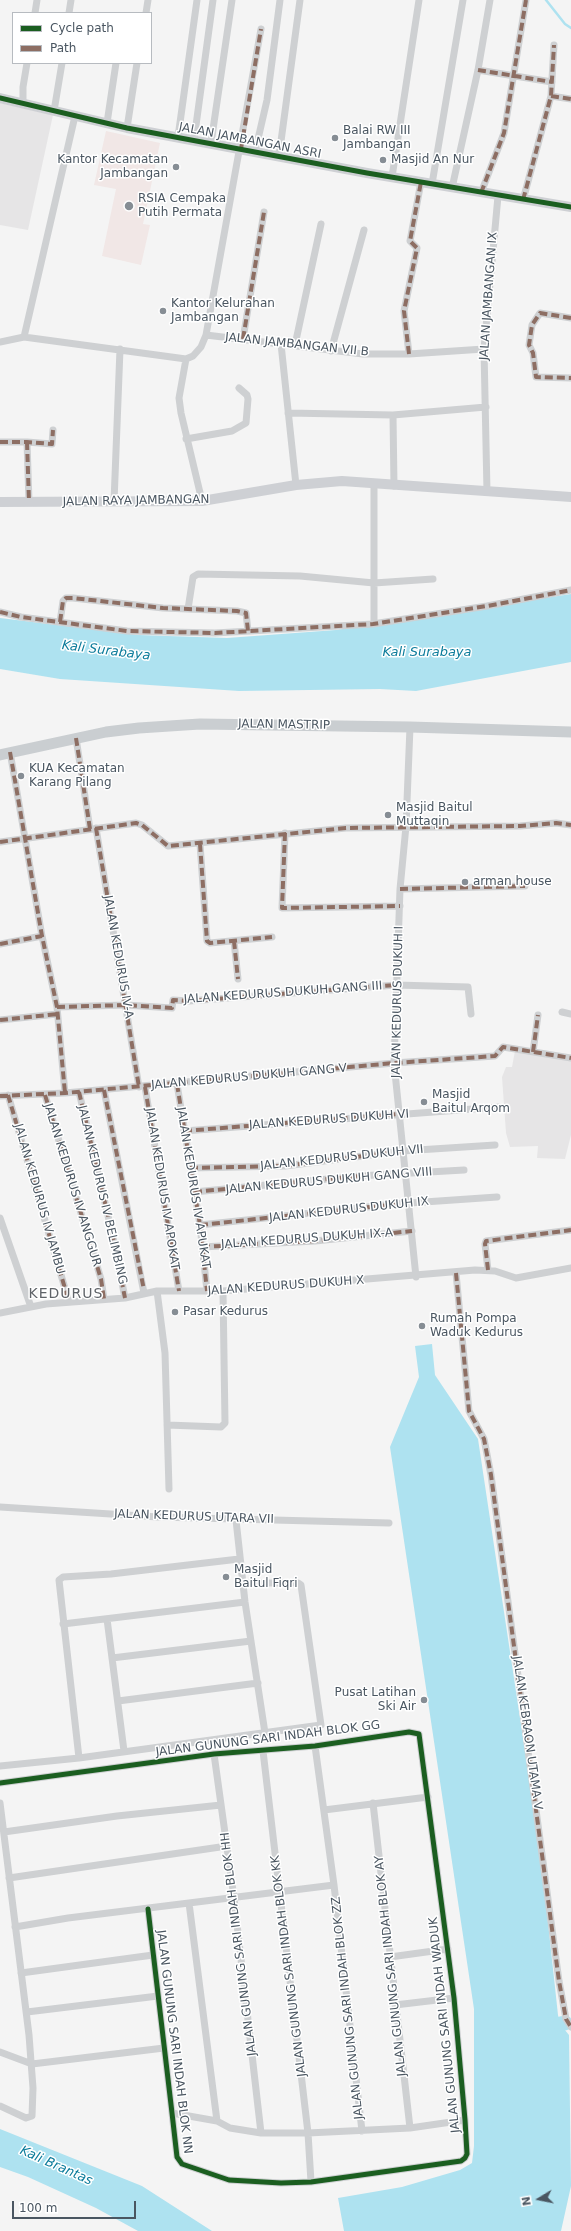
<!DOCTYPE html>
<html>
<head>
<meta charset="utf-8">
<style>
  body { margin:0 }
  #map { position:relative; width:571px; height:2231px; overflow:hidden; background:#f4f4f4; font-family:"DejaVu Sans",sans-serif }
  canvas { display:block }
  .legend { position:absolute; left:12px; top:12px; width:140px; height:52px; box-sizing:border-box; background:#fff; border:1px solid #b7bbc0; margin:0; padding:5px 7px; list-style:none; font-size:12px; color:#4a5661 }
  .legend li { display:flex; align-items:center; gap:8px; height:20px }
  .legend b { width:20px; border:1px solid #b7bbc0 }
  .north { position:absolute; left:519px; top:2179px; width:40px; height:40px; -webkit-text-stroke:3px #fff; paint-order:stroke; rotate:260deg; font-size:11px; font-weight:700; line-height:16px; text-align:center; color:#4a5661 }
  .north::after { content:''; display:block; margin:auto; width:14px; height:18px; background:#4a5661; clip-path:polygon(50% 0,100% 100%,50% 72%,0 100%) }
  .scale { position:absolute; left:12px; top:2201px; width:124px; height:18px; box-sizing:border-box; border:2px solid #4a5661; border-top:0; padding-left:5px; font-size:12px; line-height:14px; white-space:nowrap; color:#4a5661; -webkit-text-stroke:3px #fff; paint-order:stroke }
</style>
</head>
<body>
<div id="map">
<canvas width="571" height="2231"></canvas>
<ul class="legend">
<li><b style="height:5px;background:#1b5e20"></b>Cycle path</li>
<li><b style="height:5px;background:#8d6e63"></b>Path</li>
</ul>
<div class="north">N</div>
<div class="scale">100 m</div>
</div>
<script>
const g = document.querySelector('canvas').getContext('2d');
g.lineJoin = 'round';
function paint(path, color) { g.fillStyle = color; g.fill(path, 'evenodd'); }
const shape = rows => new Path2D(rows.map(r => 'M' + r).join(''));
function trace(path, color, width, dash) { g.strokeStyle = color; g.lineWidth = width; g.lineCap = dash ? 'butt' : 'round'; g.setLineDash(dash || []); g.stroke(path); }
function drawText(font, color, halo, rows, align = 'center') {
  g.font = font + ' "DejaVu Sans",sans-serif'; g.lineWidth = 3; g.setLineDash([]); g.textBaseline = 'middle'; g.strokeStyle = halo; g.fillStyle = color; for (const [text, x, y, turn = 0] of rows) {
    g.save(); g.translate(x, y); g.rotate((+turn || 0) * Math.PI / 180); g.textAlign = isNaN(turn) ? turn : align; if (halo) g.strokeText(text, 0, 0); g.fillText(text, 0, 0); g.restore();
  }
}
paint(shape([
  [0,103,53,115,28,230,0,225],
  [515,1051,571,1060,571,1135,565,1159,537,1158,538,1146,510,1147,506,1133,502,1077,506,1067,512,1067]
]), '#e6e5e6');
paint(shape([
  [106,131,160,143,143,224,150,225,141,265,102,256,116,189,94,185]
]), '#f1e7e6');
paint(shape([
  [571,594,571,662,416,691,380,689,239,691,60,679,0,669,0,618,138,635,227,638,336,630],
  [432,1344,435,1375,478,1439,541,1858,558,2015,560,2024,569,2035,571,2186,561,2231,344,2231,338,2198,402,2187,460,2170,472,2163,474,2146,474,2009,390,1447,419,1377,415,1346],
  [0,2129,142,2186,212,2231,138,2231,96,2208,28,2177,0,2167]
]), '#aee2f0');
trace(shape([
  [546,0,565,24,571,28]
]), '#aee2f0', 2.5);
trace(shape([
  [560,2024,565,2023]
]), '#aee2f0', 15);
trace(shape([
  [35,13,37,0],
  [69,13,71,0],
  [146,13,148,0],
  [478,70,552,82],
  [551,96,571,99],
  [23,103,23,87,27,63],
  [54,111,62,63],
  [107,123,116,63],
  [127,128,137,63],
  [178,137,197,0],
  [194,140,213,0],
  [211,143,232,0],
  [255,152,267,100,280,0],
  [279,156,300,0],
  [392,177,419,0],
  [432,184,463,0],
  [452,188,478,70,490,0],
  [481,193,504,133,526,0],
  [523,200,551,96,554,45],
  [571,318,540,313,532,325,529,345,533,353,536,377,571,378],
  [206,335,363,354,409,354,484,349],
  [24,337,75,116],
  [243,339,264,212],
  [0,342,24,337,186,359],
  [281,344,296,485],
  [295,345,321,224],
  [331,351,364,230],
  [409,354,404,311,417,248,410,241,421,182],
  [186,359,193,356,201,347,206,335,261,29],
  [186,359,179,398,181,413,202,501],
  [288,413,393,415,486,407],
  [393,415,394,486],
  [186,439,232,431,246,423,248,399,247,395,239,388],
  [0,442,27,442,52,444,53,430],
  [27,442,29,502],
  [374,484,374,623],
  [487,492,484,349,498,196],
  [114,502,120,349],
  [188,609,193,577,198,574,300,576,374,583,433,579],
  [0,612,21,617,127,631,215,633,373,624,487,606,571,590],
  [60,622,63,601,66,598,73,598,163,608,237,611,246,613,248,631],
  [410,727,406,826,400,889,394,1063,416,1277],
  [76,738,90,829],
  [10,752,42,936,57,1007,65,1093],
  [96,828,139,1087],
  [285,833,282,908,400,906],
  [0,842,136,823,142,825,168,846,346,828,520,826,556,823,571,825],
  [200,844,207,941,210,943,272,937],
  [400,889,525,886],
  [234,941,238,979],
  [0,944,42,936],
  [57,1007,126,1005,172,1008,173,1000,189,1001,396,985,468,987,471,1014],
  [562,1012,571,1014],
  [0,1020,57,1014],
  [533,1052,538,1015],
  [177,1084,200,1225,207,1291],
  [145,1087,179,1291],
  [104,1090,144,1293],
  [79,1092,113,1237,125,1298],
  [8,1095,69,1302],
  [45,1095,101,1279,104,1299],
  [0,1096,65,1093,394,1063,495,1056,503,1047,571,1058],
  [184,1131,499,1107],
  [190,1168,285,1166,402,1151,495,1145],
  [194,1192,359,1176,464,1170],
  [0,1218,31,1307],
  [200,1225,395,1204,497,1197],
  [202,1247,315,1241,412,1231],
  [488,1270,485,1244,486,1241,571,1230],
  [456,1273,469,1411,484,1439,491,1475,559,1981,566,2019,571,2027],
  [157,1291,165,1353,169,1489],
  [0,1313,46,1304,125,1298,157,1291,223,1291,475,1270,495,1271,516,1278,571,1268],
  [167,1425,221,1427,225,1423,223,1291],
  [0,1507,158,1517,389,1523],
  [236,1520,245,1602,265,1733],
  [107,1619,124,1751],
  [63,1624,245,1602],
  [112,1658,251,1641],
  [118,1701,258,1683],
  [315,1746,334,1885,362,2131],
  [263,1751,308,2133,311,2182],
  [214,1754,234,1898,261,2133],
  [79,1758,59,1580,63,1577,111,1574,239,1559],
  [0,1766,79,1758,321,1725,301,1585,298,1583,242,1583],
  [0,1783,214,1754,315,1746,409,1732,419,1734,454,1998,465,2120,467,2154,465,2158,461,2161,311,2182,281,2183,229,2180,182,2164,177,2157,172,2113,148,1909],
  [0,1803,29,2035,33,2088,32,2116,26,2118,0,2106],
  [373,1803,410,2128],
  [324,1810,428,1797],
  [4,1832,117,1816,221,1805],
  [9,1878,227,1846],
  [189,1903,217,2121],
  [15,1927,68,1918,334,1885],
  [390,1957,448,1949],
  [21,1973,153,1955],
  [395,2005,454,1998],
  [27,2012,158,1996],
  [0,2052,32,2064,164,2048],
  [172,2113,217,2121,230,2128,261,2133,308,2133,410,2128,465,2120]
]), '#ced0d2', 7);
trace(shape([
  [0,98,127,128,367,173,571,207],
  [0,502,202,501,296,485,342,481,571,497]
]), '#ced0d4', 10);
trace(shape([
  [0,755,106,732,139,728,200,724,410,727,571,732]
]), '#caced1', 11);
trace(shape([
  [478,70,552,82],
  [551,96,571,99],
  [241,149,261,29],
  [481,193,504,133,526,0],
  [523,200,551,96,554,45],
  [571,318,540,313,532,325,529,345,533,353,536,377,571,378],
  [243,339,264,212],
  [409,354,404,311,417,248,410,241,421,182],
  [0,442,27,442,52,444,53,430],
  [27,442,29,502],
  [0,612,21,617,127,631,215,633,373,624,487,606,571,590],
  [60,622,63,601,66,598,73,598,163,608,237,611,246,613,248,631],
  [76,738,90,829],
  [10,752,42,936,57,1007,65,1093],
  [96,828,139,1087],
  [285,833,282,908,400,906],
  [0,842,136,823,142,825,168,846,346,828,520,826,556,823,571,825],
  [200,844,207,941,210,943,272,937],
  [400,889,525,886],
  [234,941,238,979],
  [0,944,42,936],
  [57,1007,126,1005,172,1008,173,1000,189,1001,396,985],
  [0,1020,57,1014],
  [533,1052,538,1015],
  [177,1084,200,1225,207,1291],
  [145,1087,179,1291],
  [104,1090,144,1290],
  [79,1092,113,1237,125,1298],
  [8,1095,69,1302],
  [45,1095,101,1279,104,1299],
  [0,1096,65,1093,394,1063,495,1056,503,1047,571,1058],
  [184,1131,399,1114],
  [190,1168,285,1166,402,1151],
  [194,1192,359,1176,405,1175],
  [200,1225,408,1203],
  [202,1247,315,1241,412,1231],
  [488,1270,485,1244,486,1241,571,1230],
  [456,1273,469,1411,484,1439,491,1475,559,1981,566,2019,571,2027]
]), '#8d6e63', 4, [8, 4]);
trace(shape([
  [0,98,127,128,367,173,571,207],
  [0,1783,214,1754,315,1746,409,1732,419,1734,454,1998,465,2120,467,2154,465,2158,461,2161,311,2182,281,2183,229,2180,182,2164,177,2157,172,2113,148,1909]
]), '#1b5e20', 5);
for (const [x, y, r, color] of [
  [335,138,4,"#868d94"],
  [383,160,4,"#868d94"],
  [176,167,4,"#868d94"],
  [129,206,5,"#868d94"],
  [163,311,4,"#868d94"],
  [21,776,4,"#868d94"],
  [388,815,4,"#868d94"],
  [465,882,4,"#868d94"],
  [424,1102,4,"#868d94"],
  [175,1312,4,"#868d94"],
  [422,1326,4,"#868d94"],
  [226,1577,4,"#868d94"],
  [424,1700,4,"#868d94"]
]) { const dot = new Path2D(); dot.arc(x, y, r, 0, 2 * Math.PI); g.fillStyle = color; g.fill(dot); trace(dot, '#fff', 1.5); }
drawText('12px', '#4a5661', '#fff', [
  ["Balai RW III",343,131],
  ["Jambangan",343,145],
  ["Kantor Kecamatan",168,160,"right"],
  ["Jambangan",168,174,"right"],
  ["Masjid An Nur",391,160],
  ["RSIA Cempaka",138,199],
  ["Putih Permata",138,213],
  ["Kantor Kelurahan",171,304],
  ["Jambangan",171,318],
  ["KUA Kecamatan",29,769],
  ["Karang Pilang",29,783],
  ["Masjid Baitul",396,808],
  ["Muttaqin",396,822],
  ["arman house",473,882],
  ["Masjid",432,1095],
  ["Baitul Arqom",432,1109],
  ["Pasar Kedurus",183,1312],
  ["Rumah Pompa",430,1319],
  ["Waduk Kedurus",430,1333],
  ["Masjid",234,1570],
  ["Baitul Fiqri",234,1584],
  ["Pusat Latihan",416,1693,"right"],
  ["Ski Air",416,1707,"right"]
], 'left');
drawText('12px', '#4a5661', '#fff', [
  ["JALAN JAMBANGAN ASRI",250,141,11],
  ["JALAN JAMBANGAN IX",489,296,-86],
  ["JALAN JAMBANGAN VII B",297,345,6],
  ["JALAN RAYA JAMBANGAN",136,501,-1],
  ["JALAN MASTRIP",284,725,1],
  ["JALAN KEDURUS IV-A",118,957,80],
  ["JALAN KEDURUS DUKUH GANG III",283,993,-4],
  ["JALAN KEDURUS DUKUH I",398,1002,-89],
  ["JALAN KEDURUS DUKUH GANG V",249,1077,-5],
  ["JALAN KEDURUS DUKUH VI",329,1120,-4],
  ["JALAN KEDURUS DUKUH VII",342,1158,-6],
  ["JALAN KEDURUS DUKUH GANG VIII",329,1181,-5],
  ["JALAN KEDURUS IV ANGGUR",72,1185,73],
  ["JALAN KEDURUS IV APUKAT",193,1188,81],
  ["JALAN KEDURUS IV APOKAT",162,1189,81],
  ["JALAN KEDURUS IV BELIMBING",102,1195,77],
  ["JALAN KEDURUS IV JAMBU",39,1199,74],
  ["JALAN KEDURUS DUKUH IX",349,1210,-6],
  ["JALAN KEDURUS DUKUH IX-A",307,1239,-4],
  ["JALAN KEDURUS DUKUH X",286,1286,-4],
  ["JALAN KEDURUS UTARA VII",194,1517,2],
  ["JALAN KEBRAON UTAMA V",527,1733,82],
  ["JALAN GUNUNG SARI INDAH BLOK GG",268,1739,-7],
  ["JALAN GUNUNG SARI INDAH BLOK HH",239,1944,-97],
  ["JALAN GUNUNG SARI INDAH BLOK KK",289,1966,-97],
  ["JALAN GUNUNG SARI INDAH BLOK AY",391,1966,-96],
  ["JALAN GUNUNG SARI INDAH BLOK ZZ",348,2008,-96],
  ["JALAN GUNUNG SARI INDAH WADUK",445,2025,-96],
  ["JALAN GUNUNG SARI INDAH BLOK NN",174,2042,83]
]);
drawText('italic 13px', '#0c7c9b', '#fff', [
  ["Kali Surabaya",106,651,7],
  ["Kali Surabaya",427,653],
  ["Kali Brantas",56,2166,24]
]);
g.letterSpacing = '1px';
drawText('14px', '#5f6368', '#fff', [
  ["KEDURUS",66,1294]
]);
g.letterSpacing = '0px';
</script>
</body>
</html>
